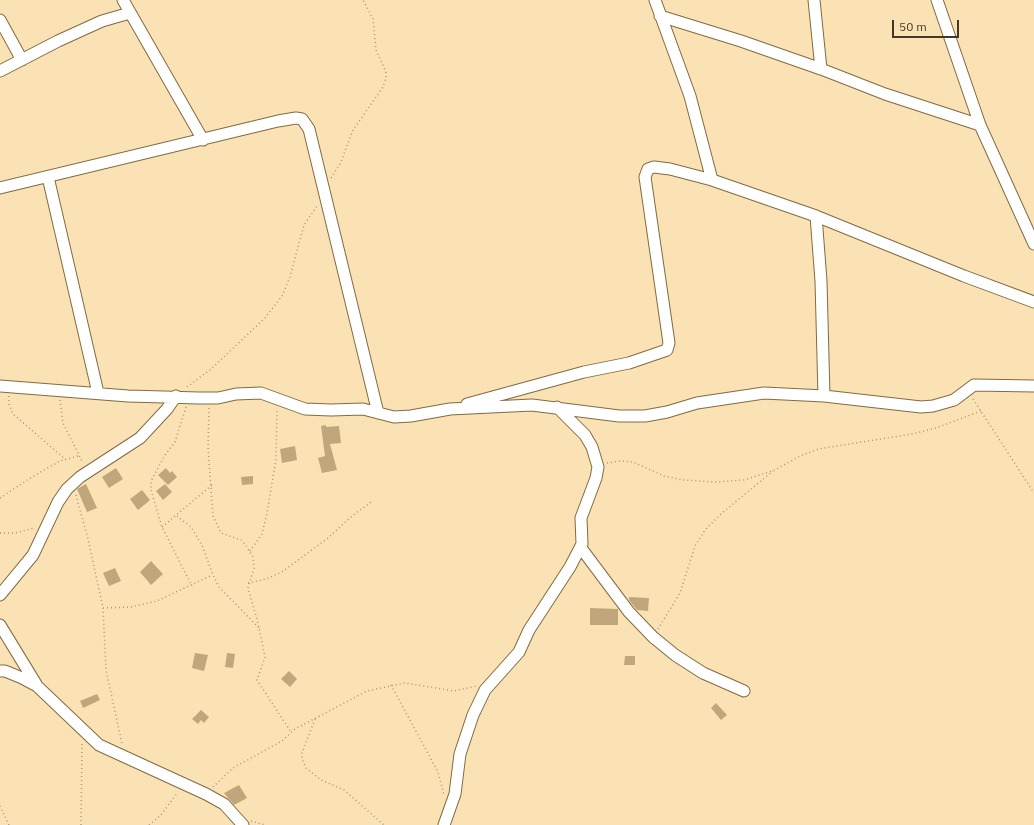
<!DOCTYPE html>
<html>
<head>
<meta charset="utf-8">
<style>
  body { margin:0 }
  #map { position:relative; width:1034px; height:825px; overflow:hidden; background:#fbe2b4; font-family:"IBM Plex Sans",sans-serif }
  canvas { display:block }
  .scale { position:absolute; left:892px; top:20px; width:67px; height:18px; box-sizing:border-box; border:2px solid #433927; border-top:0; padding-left:5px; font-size:12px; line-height:14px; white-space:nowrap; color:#433927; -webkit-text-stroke:3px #fbe2b4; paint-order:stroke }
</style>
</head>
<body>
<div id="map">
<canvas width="1034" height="825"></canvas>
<div class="scale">50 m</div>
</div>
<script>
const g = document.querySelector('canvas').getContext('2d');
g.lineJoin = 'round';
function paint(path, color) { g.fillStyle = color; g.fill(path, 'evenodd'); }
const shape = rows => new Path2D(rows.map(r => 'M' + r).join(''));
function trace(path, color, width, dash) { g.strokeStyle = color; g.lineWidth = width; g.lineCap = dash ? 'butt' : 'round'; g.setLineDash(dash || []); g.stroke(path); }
paint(shape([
  [326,425,326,427,339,426,341,443,330,444,337,470,322,473,318,458,325,456,321,426],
  [295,446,297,460,282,463,280,449],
  [116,468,123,479,109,488,102,477],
  [166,468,170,473,172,471,177,477,168,485,158,475],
  [253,476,253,484,242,485,241,477],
  [86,484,97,508,87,512,77,489],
  [165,484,172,492,163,500,156,491],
  [142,490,150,500,138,510,130,499],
  [151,561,163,574,151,585,140,572],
  [115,568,121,581,109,586,103,573],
  [629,597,649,598,648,611,637,610,629,600],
  [590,608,618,609,618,625,590,625],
  [195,653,208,655,204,671,192,668],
  [227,653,235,654,233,668,225,667],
  [625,656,635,656,635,665,624,665],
  [289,671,297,679,290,687,281,679],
  [97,694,100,700,83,708,80,701],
  [716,703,727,715,721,720,711,708],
  [201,710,209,717,204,723,201,720,198,724,192,719],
  [239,785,247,798,234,805,224,793]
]), '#bfa77b');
const street = shape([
  [123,0,203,140],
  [655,0,690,96,712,180],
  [814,0,821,69],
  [937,0,980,125,1034,244],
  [660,16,741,41,821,69,885,94,980,125],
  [0,20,22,60],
  [0,71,58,41,102,21,130,13],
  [48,177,98,393],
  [0,188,278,121,296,118,302,119,309,129,378,413],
  [816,216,821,281,824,396],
  [0,386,128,396,199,398,218,398,236,394,261,393,305,409,331,410,363,409,394,417,411,416,450,409,532,405,619,416,645,416,667,412,697,403,764,393,824,396,921,407,933,406,954,400,974,385,1034,386],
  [467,404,584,372,629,363,667,350,669,343,645,177,648,169,654,167,670,169,712,180,816,216,964,276,1034,302],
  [581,548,629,612,653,637,675,655,703,673,744,691],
  [0,595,33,555,58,502,67,489,80,477,140,438,167,409,176,396],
  [0,625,36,684],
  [0,671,5,671,22,678,37,686,99,745,206,794,224,804,243,825],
  [444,825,455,794,460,754,473,715,485,690,519,652,529,630,570,567,582,544,581,518,596,478,598,467,592,447,585,435,557,407]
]);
trace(street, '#816b41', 13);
trace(shape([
  [331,178,340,164,353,130,383,87,386,78,386,72,376,50,373,19,363,0],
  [187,387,211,369,265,318,282,296,290,277,304,225,317,206],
  [9,396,9,404,13,414,66,460],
  [973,399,1034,493],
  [60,400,63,423,83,463],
  [186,407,175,442,165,455,151,481,151,490,162,527,192,586],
  [209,408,208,447,213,516,221,533,241,540,245,544,253,557,254,568,248,588,258,623,265,657,257,680,291,732],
  [607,463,620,461,633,462,664,476,683,480,717,482,744,480,775,470,798,457,818,449,912,434,936,428,981,411],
  [76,495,88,539,103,608,106,670,122,744],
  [0,498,32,477,60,461,78,456],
  [177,516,191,527,202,545,213,575,219,587,260,629],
  [162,527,212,485],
  [0,533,15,533,34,528],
  [250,551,262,534,267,513,276,459,277,409],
  [248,583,266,579,282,572,328,538,352,516,371,502],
  [103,608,131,607,157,601,212,575],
  [658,629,680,593,695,546,705,530,722,513,773,471],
  [391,685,438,772,444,795],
  [315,719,302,753,302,759,306,768,321,780,344,790,384,825],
  [213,787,233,768,282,741,295,729,367,691,405,683,454,691,476,686],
  [0,806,9,825],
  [251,821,265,825],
  [81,825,82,743],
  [149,825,161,815,178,792]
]), '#aa9776', 1.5, [1, 3]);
trace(street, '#fff', 11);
</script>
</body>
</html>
